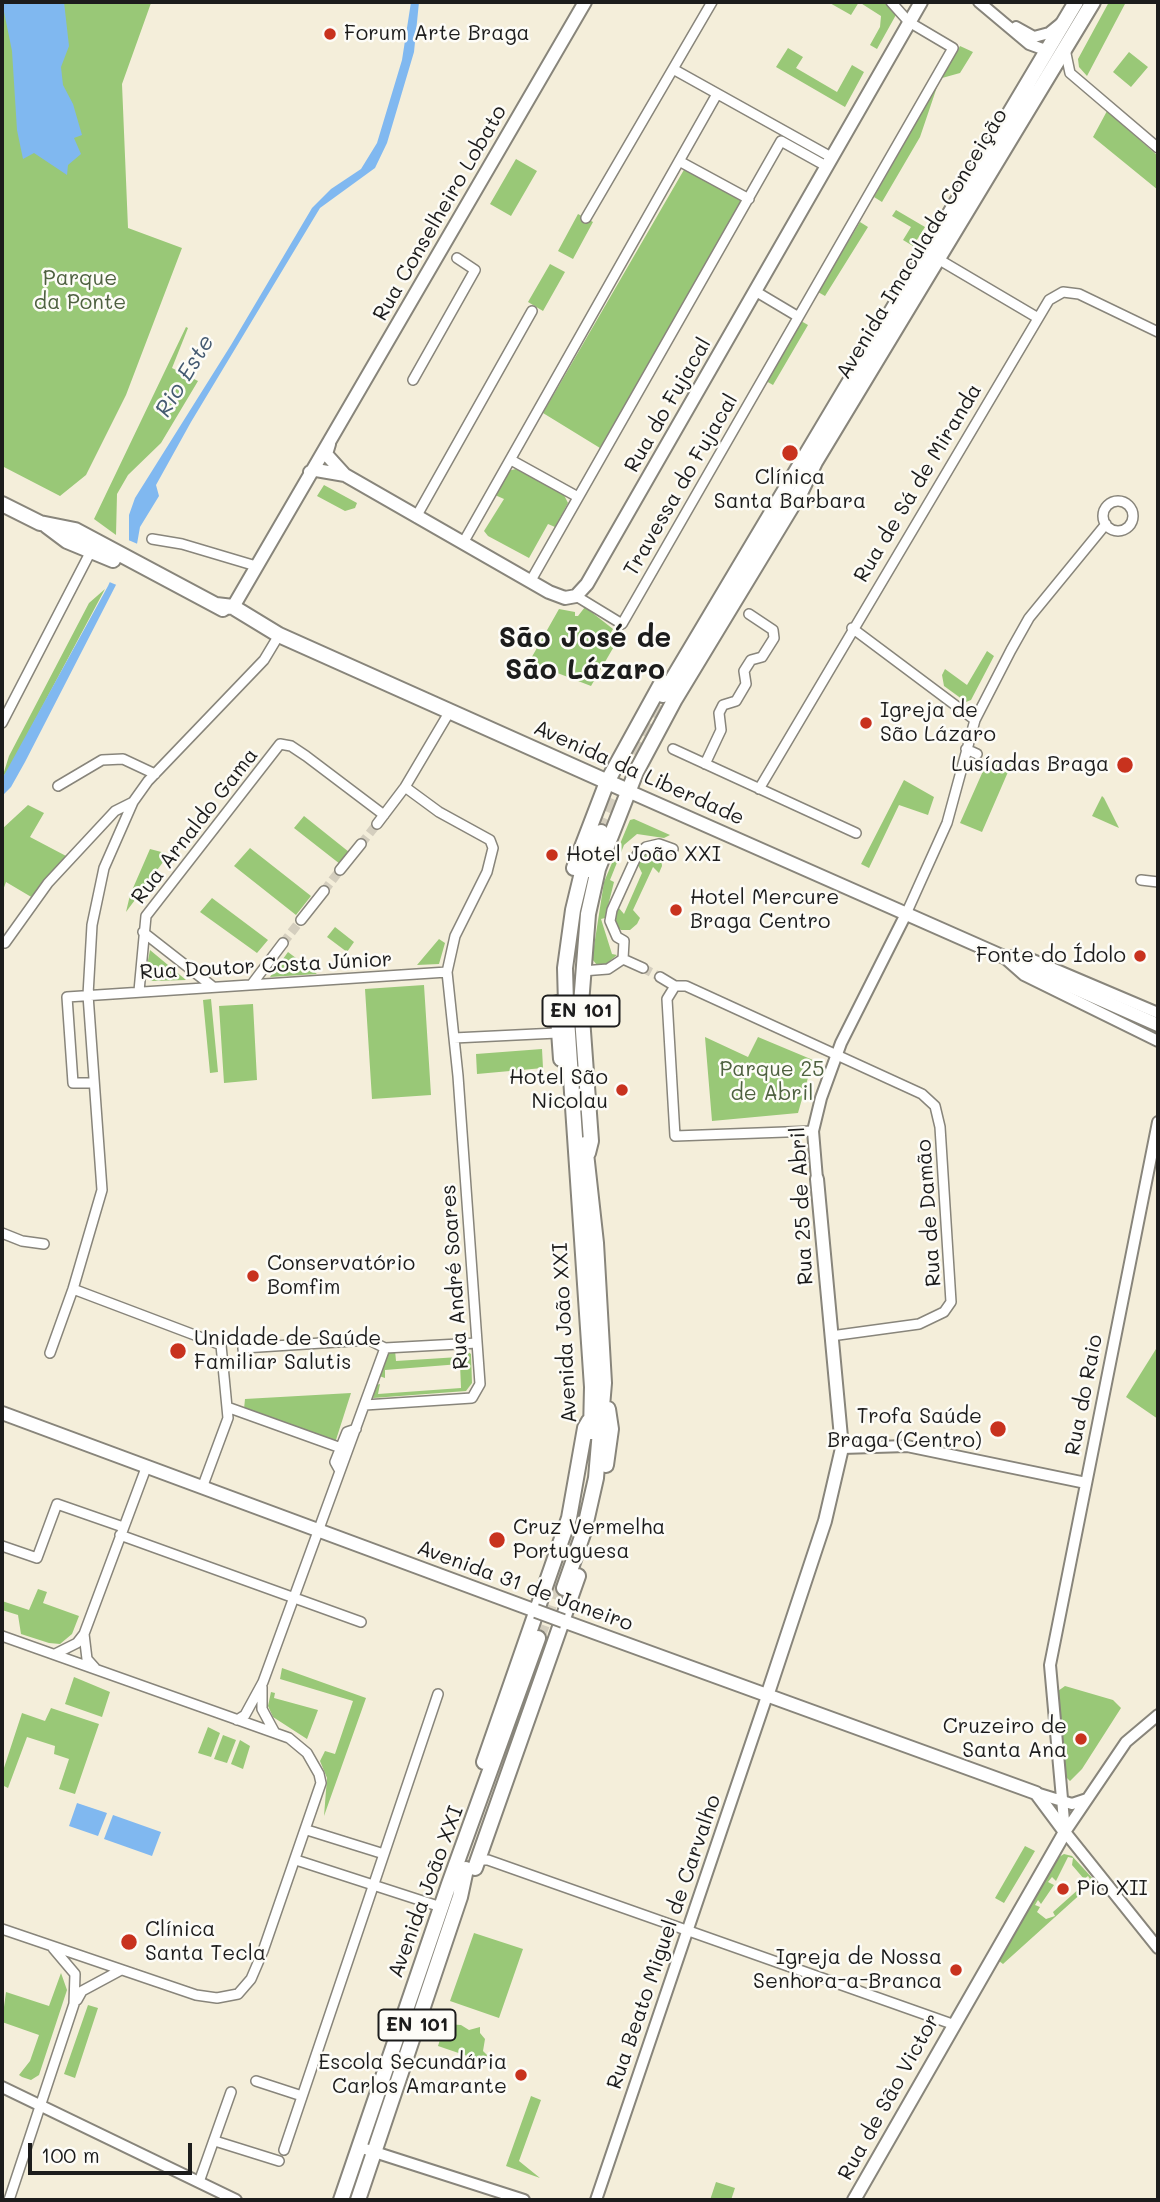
<!DOCTYPE html>
<html>
<head>
<meta charset="utf-8">
<style>
  body { margin:0 }
  #map { position:relative; width:1160px; height:2202px; overflow:hidden; background:#f4eeda; font-family:Mali,sans-serif }
  canvas { display:block }
  .frame { position:absolute; inset:0; border:4px solid #1c1c1c; pointer-events:none }
  .scale { position:absolute; left:28px; top:2143px; width:164px; height:32px; box-sizing:border-box; border:4px solid #1c1c1c; border-top:0; padding-left:9px; font-size:21px; line-height:24px; white-space:nowrap; color:#1c1c1c; -webkit-text-stroke:5px #fdfcf7; paint-order:stroke }
</style>
</head>
<body>
<div id="map">
<canvas width="1160" height="2202"></canvas>
<div class="frame"></div>
<div class="scale">100 m</div>
</div>
<script>
const g = document.querySelector('canvas').getContext('2d');
g.lineJoin = 'round';
function paint(path, color) { g.fillStyle = color; g.fill(path, 'evenodd'); }
const shape = rows => new Path2D(rows.map(r => 'M' + r).join(''));
function trace(path, color, width, dash) { g.strokeStyle = color; g.lineWidth = width; g.lineCap = dash ? 'butt' : 'round'; g.setLineDash(dash || []); g.stroke(path); }
function drawText(font, color, halo, rows, align = 'center') {
  g.font = font + ' Mali,sans-serif'; g.lineWidth = 5; g.setLineDash([]); g.textBaseline = 'middle'; g.strokeStyle = halo; g.fillStyle = color; for (const [text, x, y, turn = 0] of rows) {
    g.save(); g.translate(x, y); g.rotate((+turn || 0) * Math.PI / 180); g.textAlign = isNaN(turn) ? turn : align; if (halo) g.strokeText(text, 0, 0); g.fillText(text, 0, 0); g.restore();
  }
}
paint(shape([
  [2,2,154,2,151,3,122,84,128,228,182,248,126,395,86,475,60,496,2,466],
  [828,2,884,2,897,13,877,49,870,45,880,27,881,16,859,2,851,15],
  [1109,2,1126,2,1087,76,1079,67,1078,59],
  [960,46,973,52,960,73,942,78],
  [788,48,803,57,796,68,837,92,852,65,864,72,845,107,776,67],
  [1129,52,1148,67,1131,87,1113,72],
  [938,84,920,137,882,202,874,197],
  [1107,111,1158,156,1158,190,1093,137],
  [516,159,537,171,511,216,490,204],
  [685,168,742,200,600,448,543,413],
  [896,210,925,227,913,246,903,240,911,227,892,216],
  [578,214,593,222,573,259,558,251],
  [860,222,868,227,825,296,818,292],
  [550,264,565,272,543,311,528,302],
  [801,321,808,325,773,385,766,381],
  [186,327,188,328,172,368,198,381,161,443,128,475,117,494,116,535,94,519],
  [516,469,564,495,568,503,555,527,548,524,529,558,488,536,484,531,504,499,495,495,507,471],
  [324,485,357,503,355,508,345,511,317,496],
  [105,589,9,769,2,778,9,756,89,603],
  [585,607,613,629,609,636,616,643,591,686,529,662,559,609,575,612,575,616,578,616],
  [987,651,994,656,971,700,966,702,944,686,942,675,945,669,967,685],
  [987,762,1011,765,982,832,960,823],
  [904,780,934,797,928,815,899,805,869,868,861,864],
  [1102,796,1104,798,1119,828,1092,816],
  [28,805,44,813,30,837,68,857,33,898,6,882,2,893,2,829],
  [304,816,349,852,340,864,294,828],
  [634,819,670,835,664,838,637,834,624,845,610,880,614,882,605,918,601,919,612,954,617,955,606,964,597,965,592,959,604,882,630,820],
  [250,848,311,896,296,915,234,866],
  [150,849,169,854,126,912,130,895],
  [652,849,661,854,662,866,659,873,653,867,633,910,640,918,637,924,630,930,621,930,614,923,618,907,624,914,642,873,637,863,638,858],
  [212,898,268,940,257,953,200,912],
  [335,927,354,942,347,952,327,937],
  [439,939,445,943,439,964,417,965],
  [150,950,186,980,151,981,145,976],
  [288,952,317,974,270,977],
  [424,985,431,1095,372,1099,365,989],
  [211,999,218,1072,210,1073,203,1000],
  [253,1004,257,1080,224,1083,219,1006],
  [705,1037,748,1057,758,1037,813,1060,798,1113,712,1121],
  [542,1049,543,1068,477,1074,476,1054],
  [460,1346,471,1354,472,1383,466,1391,373,1398,376,1385,380,1384,378,1394,461,1388,460,1364,385,1370,385,1378,379,1376,388,1351,395,1350,396,1361,459,1357],
  [1156,1349,1158,1351,1158,1419,1126,1397],
  [351,1393,335,1443,244,1409,245,1399],
  [38,1589,47,1592,43,1603,79,1616,72,1634,60,1644,49,1643,21,1634,18,1615,2,1610,2,1601,29,1610],
  [282,1668,366,1698,324,1816,327,1778,320,1761,325,1751,335,1754,353,1701,280,1679],
  [74,1677,110,1692,102,1717,65,1704],
  [1065,1686,1113,1700,1121,1708,1082,1769,1070,1781,1065,1776,1058,1691],
  [271,1692,275,1693,274,1698,318,1710,307,1739,273,1717,268,1706],
  [51,1708,99,1724,75,1794,59,1789,69,1759,54,1754,55,1746,27,1737,8,1788,2,1785,2,1774,22,1713,45,1721],
  [208,1727,220,1733,211,1757,198,1753],
  [223,1735,236,1740,227,1763,214,1759],
  [240,1740,250,1746,243,1769,231,1764],
  [1025,1846,1035,1851,1004,1903,995,1898],
  [1064,1854,1072,1856,1095,1881,1003,1964,999,1961,1059,1857],
  [1068,1857,1073,1858,1072,1865,1084,1879,1088,1876,1090,1879,1053,1912,1055,1916,1046,1919,1037,1912,1040,1907,1035,1905,1038,1900,1041,1904,1054,1885,1048,1882,1052,1877,1056,1881],
  [474,1933,523,1949,499,2018,450,2001],
  [61,1973,67,1990,39,2075,31,2080,22,2077,19,2075,30,2061,39,2035,2,2022,6,1992,49,2006],
  [88,2005,98,2008,75,2078,64,2074],
  [445,2024,461,2025,469,2030,480,2027,480,2033,485,2039,483,2051,487,2055,485,2062,438,2046],
  [531,2096,541,2100,519,2161,540,2178,506,2166],
  [716,2182,735,2188,731,2200,710,2200]
]), '#99c877');
paint(shape([
  [2,2,64,2,69,46,61,67,63,85,73,104,82,135,74,138,81,154,68,165,67,175,34,153,23,159,17,130,12,51],
  [411,2,419,2,414,52,387,143,375,168,320,208,191,422,156,485,159,496,140,527,137,544,25,762,11,787,2,796,2,779,108,586,129,540,129,515,135,498,231,345,312,208,331,189,361,169,377,143,402,60],
  [77,1803,107,1813,98,1836,69,1826],
  [113,1815,161,1832,152,1856,104,1839]
]), '#80b8f0');
paint(shape([
  [126,539,140,545,119,586,107,581]
]), '#f4eeda');
trace(shape([
  [361,844,377,824],
  [324,891,340,870],
  [283,943,301,920],
  [643,968,660,977]
]), '#d4cebe', 9, [9, 4.5]);
trace(shape([
  [601,832,632,763,668,699],
  [538,1638,557,1585]
]), '#d4cebe', 14, [14, 7]);
const minor = shape([
  [1065,49,1070,73,1158,148],
  [673,69,831,157],
  [679,161,749,199],
  [586,218,712,2],
  [938,259,1038,318],
  [755,291,797,316],
  [413,380,475,270,457,258],
  [511,460,578,497],
  '1103 516a15 15 0 1 1 30 0a15 15 0 1 1-30 0Z',
  [416,517,532,311],
  [152,539,182,544,256,566],
  [463,543,717,94],
  [530,582,781,141,826,166],
  [576,596,622,624,953,48,909,22,891,2],
  [852,628,975,720],
  [2,723,91,551],
  [673,749,856,833],
  [966,749,977,754],
  [705,764,721,730,719,713,723,705,736,701,746,684,744,671,751,660,762,657,774,638,773,630,749,614],
  [58,786,102,760,123,759,155,774],
  [759,789,1049,300,1063,292,1079,294,1158,332],
  [377,824,405,787,450,711],
  [340,870,361,844],
  [1141,880,1158,882],
  [906,914,947,823,975,720,1011,650,1029,618,1106,524],
  [301,920,324,891],
  [143,932,212,986],
  [5,943,48,883,115,811,133,802],
  [623,959,624,941,617,937,610,921,612,910,637,855,646,847,659,844,673,849],
  [623,959,643,968],
  [582,971,608,969,623,959],
  [660,977,675,986,686,986,922,1094,935,1106,940,1127,951,1302,944,1312,919,1324,831,1336],
  [252,984,283,943],
  [675,986,667,999,675,1136,813,1131],
  [139,991,146,916,280,744,291,746,306,756,384,815],
  [454,1038,557,1033],
  [94,1083,73,1083,67,997,447,972],
  [2,1233,22,1241,44,1244],
  [73,1289,221,1345,228,1418,202,1488],
  [50,1353,73,1289,102,1190,88,995,92,925,104,868,133,802,148,781,264,660,279,635],
  [244,1359,243,1348,369,1340,385,1348,477,1343],
  [365,1405,472,1398,480,1384,458,1076,447,972,455,936,487,872,493,848,490,840,439,812,405,787],
  [227,1407,341,1448],
  [340,1471,335,1462,347,1432,356,1429],
  [120,1535,361,1622],
  [2,1546,37,1558,57,1504,123,1527],
  [2,1636,289,1738,307,1753,319,1774,321,1783,263,1951,251,1979,238,1994,217,1998,196,1995,2,1929],
  [55,1654,77,1643,84,1634],
  [95,1668,87,1659,84,1634,146,1468],
  [262,1687,262,1709,275,1733],
  [237,1720,245,1715,263,1682,385,1348],
  [384,1854,438,1694],
  [296,1860,441,1907],
  [478,1860,488,1860,952,2024],
  [77,2000,82,1991,121,1970],
  [256,2081,302,2096],
  [215,2141,279,2161],
  [284,2150,384,1854,307,1830],
  [199,2182,231,2092],
  [9,2200,74,2004,75,1974,53,1948]
]);
const tertiary = shape([
  [979,2,1029,44,1048,51],
  [1016,27,1034,37,1049,33,1060,24],
  [1009,956,1033,960,1158,1013],
  [1007,960,1024,975,1158,1041],
  [817,1179,813,1131,821,1098,841,1043,906,914],
  [842,1448,907,1446,1086,1483],
  [1036,1793,1072,1804,1087,1799],
  [1065,1832,1050,1665,1158,1122],
  [1065,1832,1126,1742,1158,1715],
  [1065,1832,1158,1948],
  [2,2087,236,2200],
  [359,2147,524,2200],
  [596,2200,767,1696]
]);
const secondary = shape([
  [329,444,326,454,345,475,549,592,565,598,576,596,587,584,921,2],
  [310,472,316,470,345,475],
  [233,607,585,2],
  [628,791,1158,1025],
  [2,1413,536,1611],
  [563,1621,1036,1793,1065,1832,854,2200],
  [767,1696,825,1521,842,1448,817,1179]
]);
const primary = shape([
  [2,504,40,523,75,530,223,609],
  [47,526,67,541,113,560],
  [216,605,233,607,279,635,628,791],
  [663,695,1076,2],
  [585,860,573,910,565,968,566,1004,592,1387,591,1432],
  [574,868,607,782,662,682],
  [589,870,601,832],
  [557,1003,561,1059],
  [588,1153,591,1141,581,1004,588,914,598,869,636,772,675,699,801,491,815,462,1093,2],
  [606,1465,611,1429,608,1409],
  [564,1588,584,1531,596,1478,604,1383,596,1243,585,1144],
  [484,1762,569,1518,585,1428,589,1421],
  [475,1868,578,1576],
  [341,2200,449,1884,538,1638],
  [358,2200,460,1897,466,1869]
]);
trace(minor, '#88857b', 12);
trace(tertiary, '#88857b', 14);
trace(secondary, '#88857b', 16);
trace(primary, '#88857b', 18);
trace(minor, '#fff', 9);
trace(tertiary, '#fff', 10);
trace(secondary, '#fff', 12);
trace(primary, '#fff', 14);
const secondaryBridge = shape([
  [536,1611,563,1621]
]);
trace(secondaryBridge, '#88857b', 16, []);
trace(secondaryBridge, '#fff', 12);
for (const [x, y, r, color] of [
  [330,34,7,"#c8321e"],
  [790,453,9,"#c8321e"],
  [866,723,7,"#c8321e"],
  [1125,765,9,"#c8321e"],
  [552,855,7,"#c8321e"],
  [676,910,7,"#c8321e"],
  [1140,956,7,"#c8321e"],
  [622,1090,7,"#c8321e"],
  [253,1276,7,"#c8321e"],
  [178,1351,9,"#c8321e"],
  [998,1429,9,"#c8321e"],
  [497,1540,9,"#c8321e"],
  [1081,1739,7,"#c8321e"],
  [1063,1889,7,"#c8321e"],
  [129,1942,9,"#c8321e"],
  [956,1970,7,"#c8321e"],
  [521,2075,7,"#c8321e"]
]) { const dot = new Path2D(); dot.arc(x, y, r, 0, 2 * Math.PI); g.fillStyle = color; g.fill(dot); trace(dot, '#fdfcf7', 2.5); }
for (const [x, y, w] of [
  [581,1011,77],
  [417,2025,77]
]) { const box = new Path2D(); box.roundRect(x - w / 2, y - 15.5, w, 31, 5); g.fillStyle = '#fdfcf7'; g.fill(box); trace(box, '#1c1c1c', 2); }
drawText('bold 19px', '#1c1c1c', null, [
  ["EN 101",581,1011],
  ["EN 101",417,2025]
]);
drawText('21px', '#1c1c1c', '#fdfcf7', [
  ["Forum Arte Braga",344,34],
  ["Clínica",790,478,"center"],
  ["Santa Barbara",790,502,"center"],
  ["Igreja de",880,711],
  ["São Lázaro",880,735],
  ["Lusíadas Braga",1109,765,"right"],
  ["Hotel João XXI",566,855],
  ["Hotel Mercure",690,898],
  ["Braga Centro",690,922],
  ["Fonte do Ídolo",1126,956,"right"],
  ["Hotel São",608,1078,"right"],
  ["Nicolau",608,1102,"right"],
  ["Conservatório",267,1264],
  ["Bomfim",267,1288],
  ["Unidade de Saúde",194,1339],
  ["Familiar Salutis",194,1363],
  ["Trofa Saúde",982,1417,"right"],
  ["Braga (Centro)",982,1441,"right"],
  ["Cruz Vermelha",513,1528],
  ["Portuguesa",513,1552],
  ["Cruzeiro de",1067,1727,"right"],
  ["Santa Ana",1067,1751,"right"],
  ["Pio XII",1077,1889],
  ["Clínica",145,1930],
  ["Santa Tecla",145,1954],
  ["Igreja de Nossa",942,1958,"right"],
  ["Senhora-a-Branca",942,1982,"right"],
  ["Escola Secundária",507,2063,"right"],
  ["Carlos Amarante",507,2087,"right"]
], 'left');
drawText('21px', '#1c1c1c', '#fdfcf7', [
  ["Rua Conselheiro Lobato",440,213,-60],
  ["Avenida Imaculada Conceição",922,244,-59],
  ["Rua do Fujacal",668,405,-60],
  ["Rua de Sá de Miranda",918,483,-59],
  ["Travessa do Fujacal",681,485,-60],
  ["Avenida da Liberdade",639,773,24],
  ["Rua Arnaldo Gama",195,826,-52],
  ["Rua Doutor Costa Júnior",266,966,-3],
  ["Rua 25 de Abril",802,1206,-93],
  ["Rua de Damão",929,1213,-94],
  ["Rua André Soares",455,1277,-94],
  ["Avenida João XXI",565,1333,-93],
  ["Rua do Raio",1084,1395,-79],
  ["Avenida 31 de Janeiro",525,1586,20],
  ["Avenida João XXI",426,1892,-70],
  ["Rua Beato Miguel de Carvalho",664,1942,-71],
  ["Rua de São Victor",889,2097,-61]
]);
drawText('21px', '#4e6140', '#fdfcf7', [
  ["Parque",80,279],
  ["da Ponte",80,303],
  ["Parque 25",772,1070],
  ["de Abril",772,1094]
]);
drawText('italic 23px', '#445a71', '#fdfcf7', [
  ["Rio Este",185,376,-59]
]);
drawText('bold 28px', '#1c1c1c', '#fdfcf7', [
  ["São José de",585,638],
  ["São Lázaro",585,670]
]);
</script>
</body>
</html>
